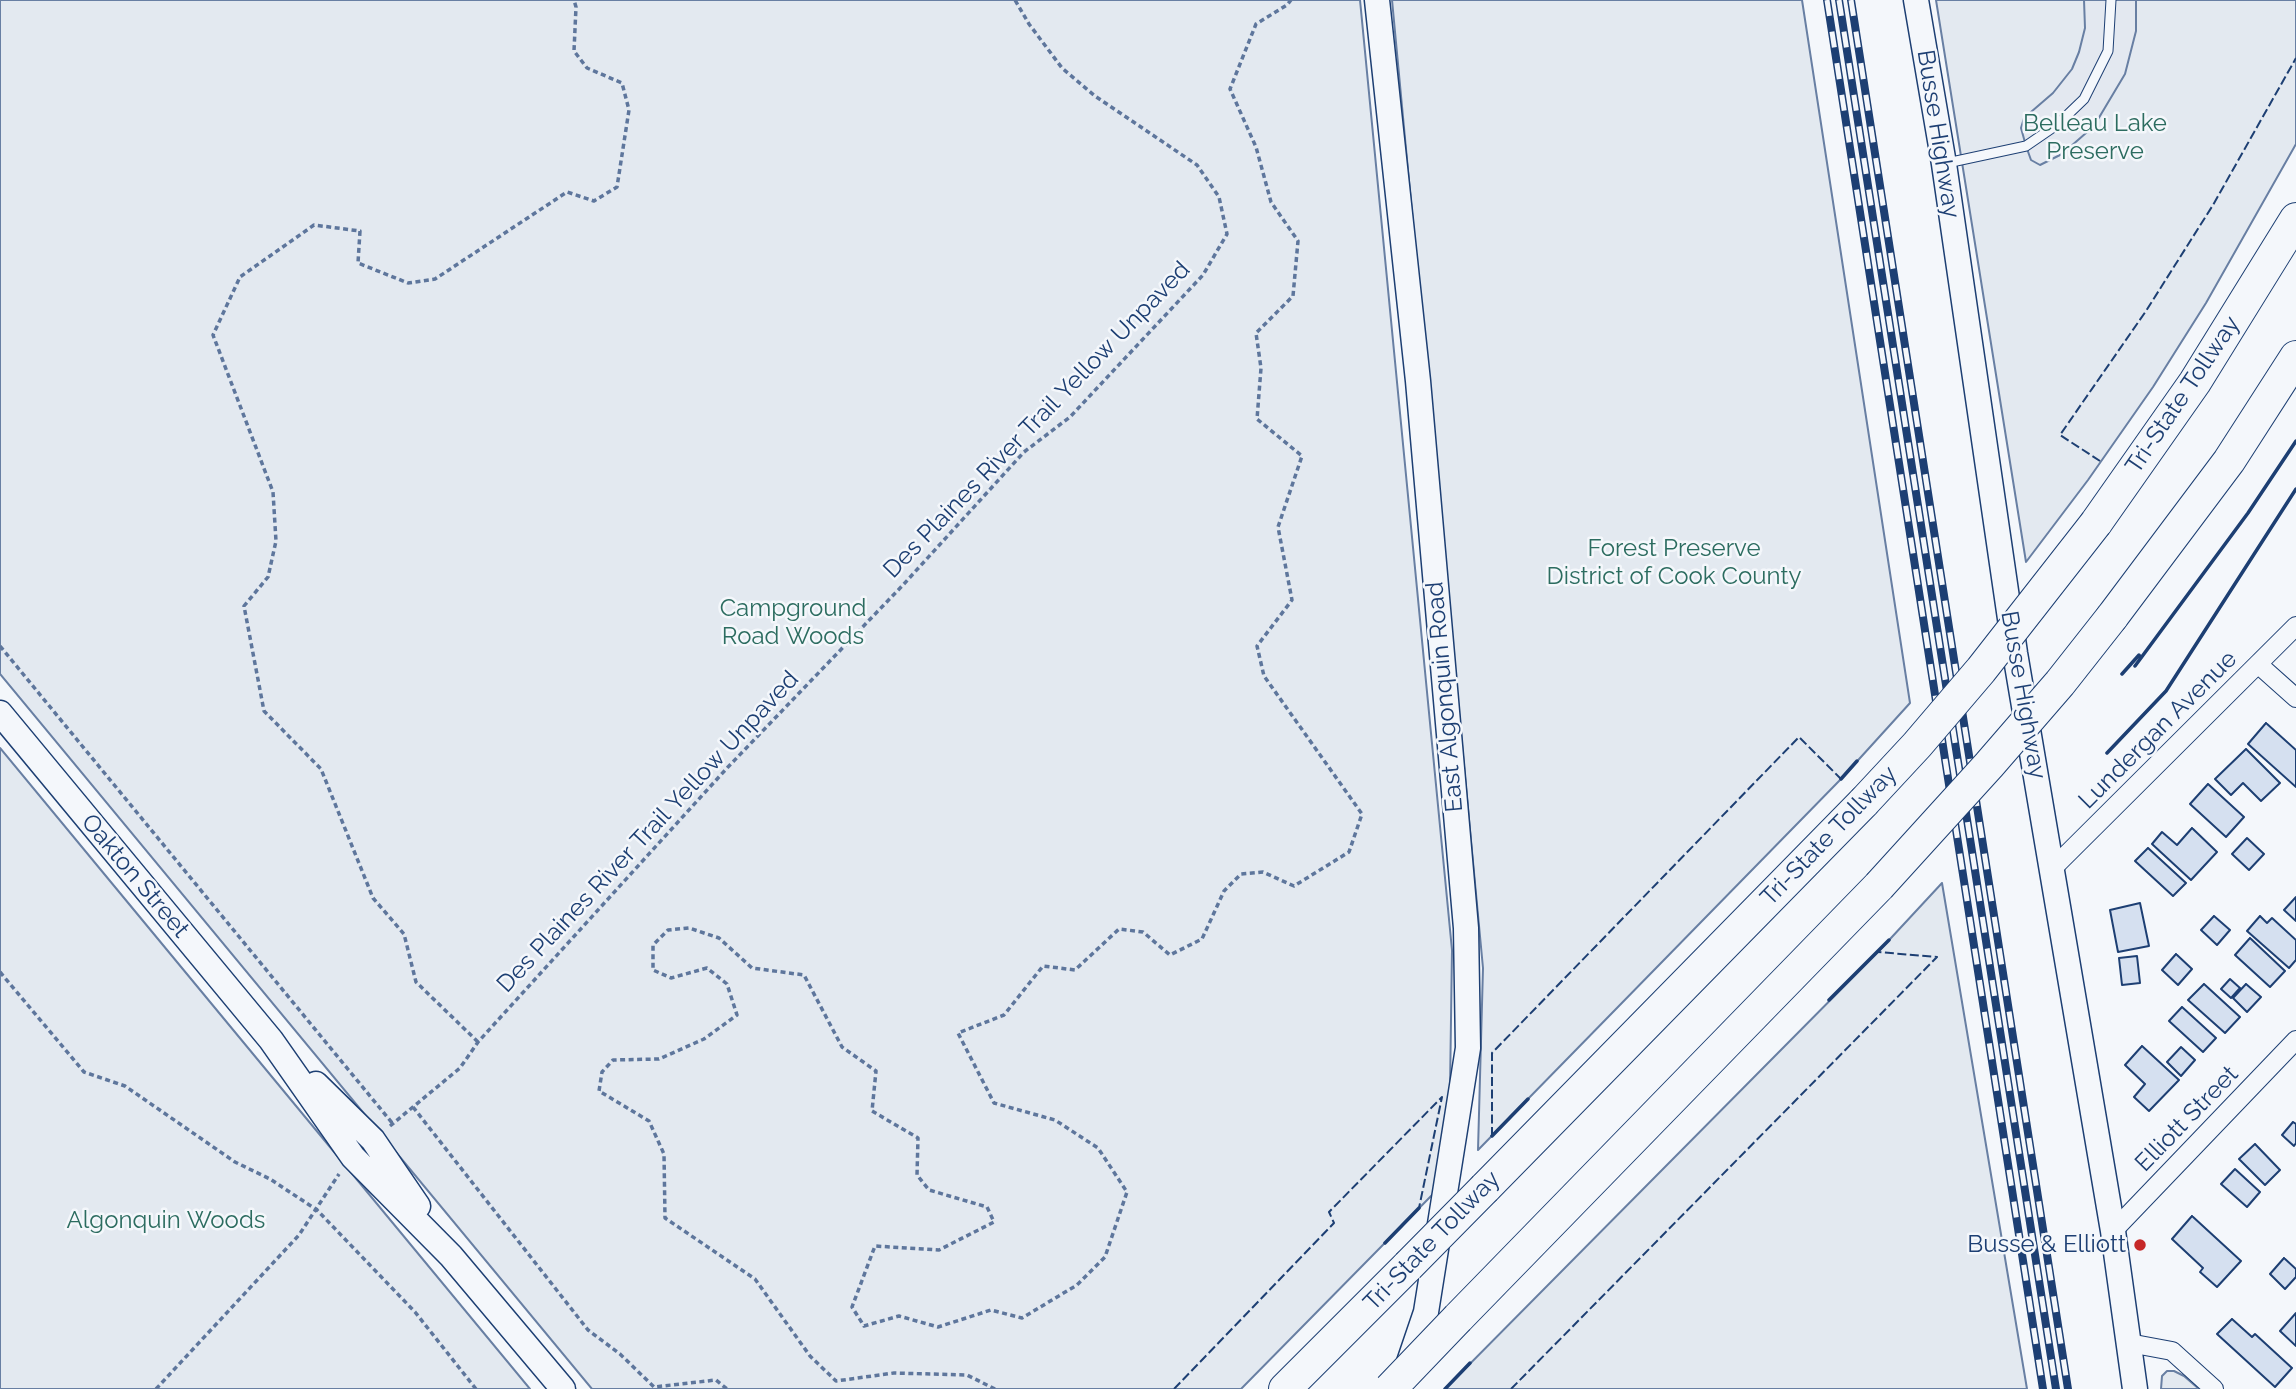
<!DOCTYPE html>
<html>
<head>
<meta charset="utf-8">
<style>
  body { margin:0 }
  canvas { display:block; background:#f4f7fb }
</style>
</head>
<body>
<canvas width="2296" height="1389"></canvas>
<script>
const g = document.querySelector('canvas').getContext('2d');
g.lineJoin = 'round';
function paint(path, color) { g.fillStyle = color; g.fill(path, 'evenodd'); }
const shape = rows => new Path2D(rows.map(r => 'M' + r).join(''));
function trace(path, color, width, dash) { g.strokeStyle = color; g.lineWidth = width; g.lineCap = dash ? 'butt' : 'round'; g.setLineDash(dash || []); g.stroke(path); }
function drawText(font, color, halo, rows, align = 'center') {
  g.font = font + ' Raleway,sans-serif'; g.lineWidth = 5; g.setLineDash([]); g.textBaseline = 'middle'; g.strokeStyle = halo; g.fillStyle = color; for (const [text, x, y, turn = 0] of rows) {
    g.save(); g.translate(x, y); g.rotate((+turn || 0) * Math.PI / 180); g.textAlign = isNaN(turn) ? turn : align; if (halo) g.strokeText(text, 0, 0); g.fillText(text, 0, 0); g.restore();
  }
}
const green = shape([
  [0,0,1360,0,1452,950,1450,1089,1436,1191,1241,1389,592,1389,0,674,0,0],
  [1392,0,1802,0,1910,703,1841,779,1478,1150,1483,968,1392,0],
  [1936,0,2296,0,2296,144,2206,303,2153,387,2088,480,2026,562,1936,0],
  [0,748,134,910,530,1389,0,1389,0,748],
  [1942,883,2027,1389,1445,1389,1878,952,1942,883],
  [2167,1371,2174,1371,2184,1376,2199,1389,2161,1389,2162,1376,2167,1371]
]);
paint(green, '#e3e9f0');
trace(green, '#687fa3', 2);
const parking = shape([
  [2084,0,2136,0,2136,31,2125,74,2094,126,2062,154,2040,165,2031,160,2026,146,2021,128,2024,118,2053,93,2072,69,2079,52,2085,28,2084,0]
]);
paint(parking, '#e3e8f0');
trace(parking, '#687fa3', 2);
const building = shape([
  [2266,723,2296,750,2296,787,2248,744,2266,723],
  [2246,749,2280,783,2261,801,2243,783,2231,795,2215,779,2246,749],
  [2208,784,2244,817,2226,837,2190,804,2208,784],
  [2192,828,2217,852,2191,880,2152,844,2162,832,2177,845,2192,828],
  [2247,838,2264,854,2249,870,2232,854,2247,838],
  [2148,848,2186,883,2173,896,2135,861,2148,848],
  [2296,897,2296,921,2284,910,2296,897],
  [2140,903,2149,946,2118,952,2110,910,2140,903],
  [2214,916,2230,930,2217,945,2201,930,2214,916],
  [2260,916,2267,923,2272,918,2296,940,2296,960,2289,968,2247,931,2260,916],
  [2250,938,2285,971,2270,987,2235,955,2250,938],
  [2176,954,2192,969,2178,985,2162,970,2176,954],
  [2137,956,2140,983,2122,985,2119,958,2137,956],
  [2230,979,2240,988,2231,998,2221,989,2230,979],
  [2204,984,2240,1017,2225,1033,2188,1000,2204,984],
  [2246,984,2261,997,2247,1012,2233,998,2246,984],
  [2182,1007,2216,1038,2203,1052,2169,1021,2182,1007],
  [2142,1046,2179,1080,2149,1111,2134,1097,2145,1084,2125,1065,2142,1046],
  [2181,1047,2195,1060,2181,1076,2167,1062,2181,1047],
  [2293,1122,2296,1124,2296,1143,2294,1146,2282,1135,2293,1122],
  [2255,1144,2280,1170,2265,1185,2239,1159,2255,1144],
  [2235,1169,2260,1192,2247,1207,2221,1184,2235,1169],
  [2192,1216,2241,1261,2217,1287,2200,1272,2203,1268,2172,1239,2192,1216],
  [2284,1258,2296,1269,2296,1277,2285,1289,2270,1274,2284,1258],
  [2296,1313,2296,1346,2280,1331,2296,1313],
  [2232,1319,2252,1337,2255,1334,2292,1368,2275,1387,2217,1334,2232,1319]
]);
paint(building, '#d5e0f0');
trace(building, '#1d3f73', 2);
const service = shape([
  [1947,163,2026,146,2058,124,2084,99,2108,51,2111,0]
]);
const minor = shape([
  [2259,665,2296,698],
  [2053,868,2296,626],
  [2113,1231,2296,1040],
  [2129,1343,2172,1351,2214,1389]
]);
const secondary = shape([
  [1377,0,1418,381,1466,928,1468,1048,1426,1312,1407,1368],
  [1916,0,1944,164,2015,653,2113,1231,2135,1389],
  [0,713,271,1040,353,1157,451,1256,563,1389],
  [316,1084,373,1140,418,1206]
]);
const motorway = shape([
  [2096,523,2195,382,2296,219],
  [2112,617,2229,461,2296,357],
  [1485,1188,1864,802],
  [1458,1318,1879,886],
  [1285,1389,1408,1266]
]);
trace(service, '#1d3f73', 11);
trace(minor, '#1d3f73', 20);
trace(secondary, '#1d3f73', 27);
trace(motorway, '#1d3f73', 34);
trace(shape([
  [0,646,393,1124],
  [0,972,84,1072,125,1086,235,1162,270,1179,317,1210,415,1312,476,1389],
  [478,1042,416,982,404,934,373,898,321,769,264,711,244,606,268,577,276,541,273,492,213,335,240,277,314,225,360,231,358,263,408,283,435,279,567,192,594,201,617,187,629,110,622,83,587,68,574,51,576,7,574,0],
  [413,1107,588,1330,620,1354,654,1387,716,1380,727,1389],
  [390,1126,460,1068,478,1042,728,767,903,585,1024,452,1070,417,1203,275,1227,234,1219,197,1197,165,1095,96,1062,68,1029,24,1015,0],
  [156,1389,299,1235,339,1174],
  [995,1389,967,1375,894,1373,836,1381,810,1356,755,1279,665,1218,664,1154,649,1121,599,1091,602,1072,613,1060,659,1059,704,1039,737,1015,727,984,707,968,671,978,653,970,653,945,668,930,689,928,719,938,752,968,804,975,842,1047,876,1071,872,1111,918,1138,917,1175,929,1190,987,1207,994,1222,939,1250,875,1246,852,1307,864,1326,899,1316,938,1327,991,1310,1022,1318,1077,1285,1105,1257,1127,1192,1098,1148,1055,1120,994,1103,958,1033,1004,1015,1043,966,1075,970,1119,929,1143,932,1170,955,1202,939,1224,891,1241,874,1263,872,1294,886,1349,852,1362,814,1264,676,1257,646,1292,600,1278,527,1302,456,1257,419,1261,368,1256,333,1293,296,1298,241,1271,202,1256,147,1230,89,1256,24,1287,5,1291,0]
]), '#5e769c', 3.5, [5, 3.5]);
trace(service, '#f4f7fb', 9);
trace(minor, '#f4f7fb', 18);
trace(secondary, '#f4f7fb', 24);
trace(motorway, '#f4f7fb', 32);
const rail = shape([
  [1827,0,2043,1389],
  [1839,0,2056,1389],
  [1851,0,2068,1389]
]);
trace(rail, '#1d3f73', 8);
trace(rail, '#f4f7fb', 5, [16]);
const motorwayBridge = shape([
  [1864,802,1917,745,1981,670,2096,523],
  [1879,886,1989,765,2060,683,2112,617],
  [1408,1266,1485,1188],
  [1390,1389,1458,1318]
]);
trace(motorwayBridge, '#1d3f73', 34, []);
trace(motorwayBridge, '#f4f7fb', 32);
trace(shape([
  [2100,461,2060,435,2146,311,2213,205,2296,58],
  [1492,1136,1492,1053,1799,737,1841,779],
  [1174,1389,1334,1223,1329,1212,1442,1097,1419,1208],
  [1511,1389,1937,957,1878,952]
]), '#1d3f73', 2, [9, 3.5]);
trace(shape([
  [2135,666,2248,513,2296,441],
  [2122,674,2139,655],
  [2107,753,2166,691,2296,489],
  [1841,779,1857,761],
  [1829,1000,1889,940],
  [1492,1136,1528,1099],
  [1385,1243,1419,1208],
  [1445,1389,1470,1363]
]), '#1d3f73', 3.5);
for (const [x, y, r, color] of [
  [2140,1245,7,"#c62828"]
]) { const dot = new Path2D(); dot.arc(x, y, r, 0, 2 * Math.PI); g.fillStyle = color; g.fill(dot); trace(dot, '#f4f7fb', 2.5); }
drawText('24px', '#2c6c60', '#f4f7fb', [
  ["Belleau Lake",2095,124],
  ["Preserve",2095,152],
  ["Forest Preserve",1674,549],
  ["District of Cook County",1674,577],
  ["Campground",793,609],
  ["Road Woods",793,637],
  ["Algonquin Woods",166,1221]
]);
drawText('24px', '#1d3f73', '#f4f7fb', [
  ["Busse Highway",1938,134,81],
  ["Tri-State Tollway",2183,395,-56],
  ["Des Plaines River Trail Yellow Unpaved",1037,420,-46],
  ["Busse Highway",2023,695,80],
  ["East Algonquin Road",1445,697,-95],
  ["Lundergan Avenue",2158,730,-45],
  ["Des Plaines River Trail Yellow Unpaved",648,832,-47],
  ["Tri-State Tollway",1829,836,-46],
  ["Oakton Street",135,876,50],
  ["Elliott Street",2187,1119,-46],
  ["Tri-State Tollway",1432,1241,-46]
]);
drawText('24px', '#1d3f73', '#f4f7fb', [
  ["Busse & Elliott",2126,1245]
], 'right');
</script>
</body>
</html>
